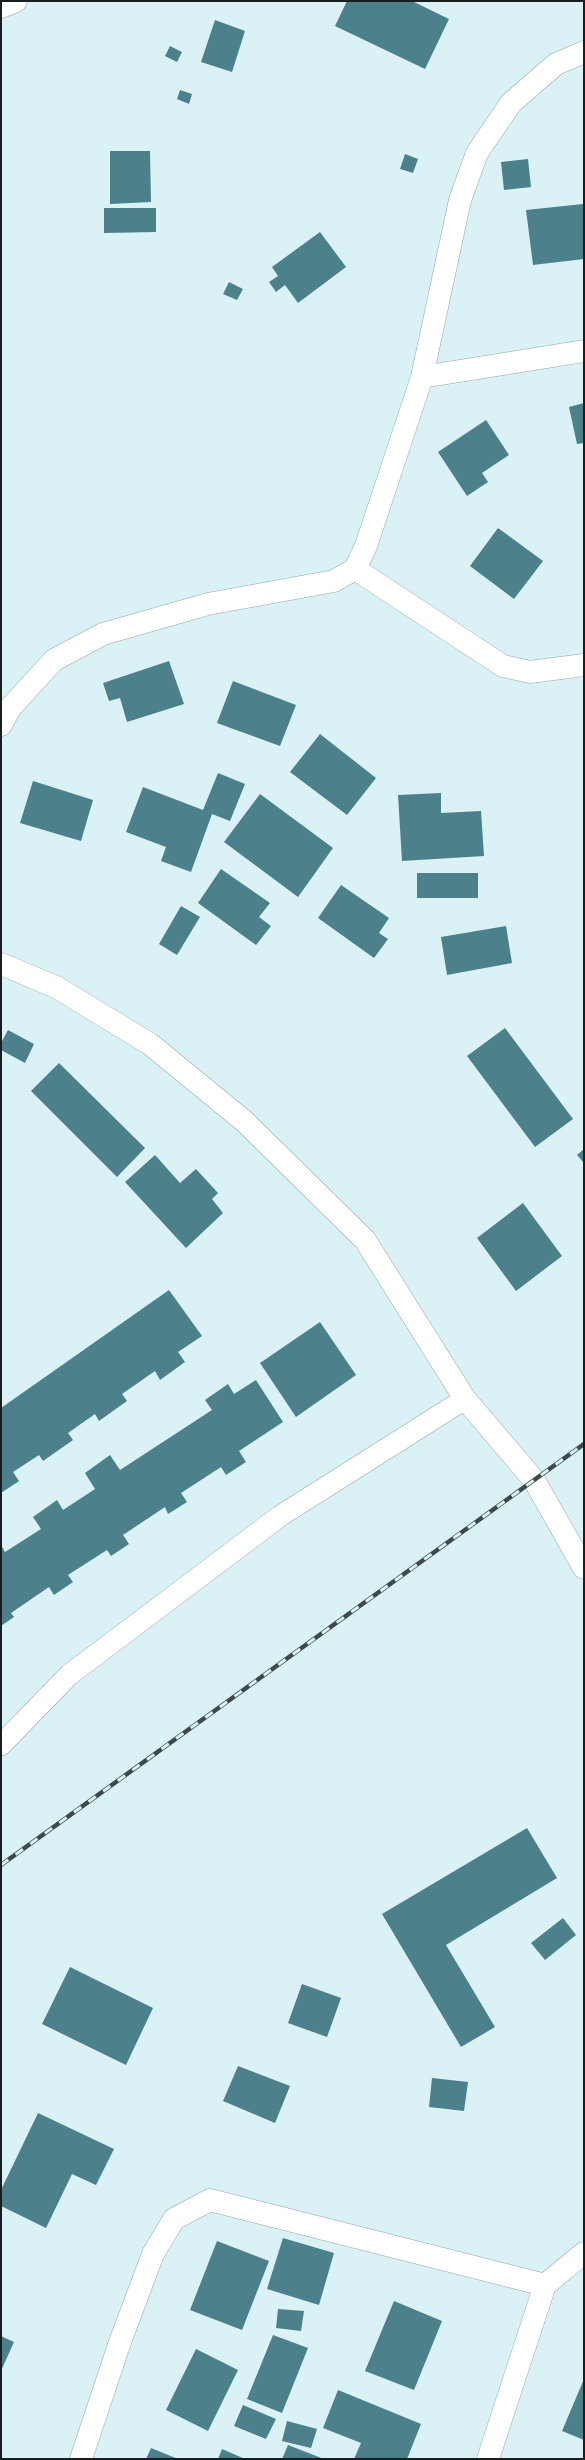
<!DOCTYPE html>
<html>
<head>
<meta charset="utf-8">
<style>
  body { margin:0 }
  #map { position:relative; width:585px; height:2460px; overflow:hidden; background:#daf1f6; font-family:Signika,sans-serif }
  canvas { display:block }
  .frame { position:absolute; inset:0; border:2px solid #161e20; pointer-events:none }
</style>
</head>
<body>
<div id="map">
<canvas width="585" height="2460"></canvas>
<div class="frame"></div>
</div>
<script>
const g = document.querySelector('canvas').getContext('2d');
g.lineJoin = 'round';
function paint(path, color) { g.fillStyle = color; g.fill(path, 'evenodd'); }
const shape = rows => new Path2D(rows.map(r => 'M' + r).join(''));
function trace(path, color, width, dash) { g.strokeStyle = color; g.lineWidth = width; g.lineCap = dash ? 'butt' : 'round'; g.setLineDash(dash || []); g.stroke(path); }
paint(shape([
  [347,1,412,1,449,19,425,69,335,26],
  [215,20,245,31,232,72,201,62],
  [170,46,182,52,177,62,165,56],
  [180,90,192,94,189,104,177,99],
  [110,151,150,151,151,202,110,204],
  [405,154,418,159,413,173,400,169],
  [528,159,531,187,504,190,501,162],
  [583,204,584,259,533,265,526,210],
  [104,208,156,208,156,232,104,233],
  [320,232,346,267,298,303,285,285,276,292,269,282,278,276,272,267],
  [229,282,243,289,237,300,223,294],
  [584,403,584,443,577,444,569,407],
  [486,420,509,455,482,473,488,482,467,496,438,452],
  [498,528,543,561,514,599,470,566],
  [169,661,184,704,127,722,120,698,109,701,103,683],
  [233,681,296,705,280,746,217,723],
  [320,734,376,778,347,815,290,772],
  [218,773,245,784,230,821,212,814,191,872,161,861,166,847,126,832,143,787,203,810],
  [33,781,93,800,81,841,20,823],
  [441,793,441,813,481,811,484,856,402,861,398,795],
  [260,794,333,848,298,897,224,842],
  [221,869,270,903,259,917,271,926,256,945,198,903],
  [417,873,478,873,478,898,417,898],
  [341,885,389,918,379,933,388,939,374,958,318,918],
  [181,906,200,917,177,955,159,944],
  [506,926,512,963,447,975,441,937],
  [505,1028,573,1119,535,1147,467,1056],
  [8,1030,34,1044,25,1063,1,1050,1,1043],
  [59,1063,145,1148,117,1177,31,1091],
  [584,1149,584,1163,577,1155],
  [155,1155,180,1183,196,1169,218,1193,212,1199,223,1213,186,1248,125,1182],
  [523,1203,562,1256,516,1291,477,1238],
  [169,1290,202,1336,178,1352,185,1362,160,1380,155,1371,122,1394,127,1401,99,1421,95,1414,68,1433,73,1440,43,1461,39,1455,13,1472,19,1481,1,1493,1,1408],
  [320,1322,356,1375,296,1417,260,1363],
  [256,1380,283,1422,239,1451,246,1462,226,1475,221,1467,181,1493,187,1502,168,1514,165,1507,123,1535,129,1544,111,1556,107,1550,68,1575,73,1582,54,1595,49,1587,11,1613,14,1617,1,1626,1,1545,5,1552,41,1529,33,1517,57,1500,63,1510,95,1489,85,1473,110,1455,120,1470,212,1410,205,1400,228,1384,234,1394],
  [527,1828,557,1878,446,1945,495,2027,461,2047,382,1914],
  [563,1918,576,1935,545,1960,531,1943],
  [70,1967,153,2008,126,2065,42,2024],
  [302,1984,341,1998,327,2037,288,2023],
  [238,2066,290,2086,275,2123,223,2101],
  [432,2078,468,2082,464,2111,429,2107],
  [38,2113,114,2149,96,2185,72,2174,46,2228,1,2206,1,2190],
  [283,2238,334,2253,319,2305,267,2289],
  [217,2241,269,2261,242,2330,190,2310],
  [394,2301,442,2321,414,2390,365,2371],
  [278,2309,304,2311,301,2331,276,2328],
  [273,2335,308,2348,282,2413,247,2399],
  [1,2336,14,2342,1,2371],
  [196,2349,238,2370,208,2431,166,2410],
  [584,2379,584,2440,562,2431],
  [338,2390,421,2424,407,2459,354,2459,361,2443,323,2428],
  [243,2405,276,2419,266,2439,234,2426],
  [287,2421,317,2429,311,2448,282,2441],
  [288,2445,324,2459,282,2459],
  [151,2448,178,2459,146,2459],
  [222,2449,245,2459,218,2459]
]), '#4c808b');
const lane = shape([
  [1,1745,69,1675,280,1516,465,1399]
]);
const street = shape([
  [1,7,16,1],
  [422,377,584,351],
  [355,569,503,666,530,672,584,665],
  [1,725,10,708,54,660,103,634,208,604,334,581,355,569,366,546,422,377,460,200,477,153,511,103,556,64,584,52],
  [1,964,56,987,150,1044,244,1121,365,1240,465,1399,534,1480,584,1568],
  [81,2459,120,2342,153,2254,174,2219,210,2200,545,2285],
  [488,2459,545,2285,584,2253]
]);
trace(lane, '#92a7ac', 22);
trace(street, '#92a7ac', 23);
trace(lane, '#fff', 21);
trace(street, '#fff', 22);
const rail = shape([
  [1,1865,584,1444]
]);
trace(rail, '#3e494b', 4.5);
trace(rail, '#daf1f6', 3, [9]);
</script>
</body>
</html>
